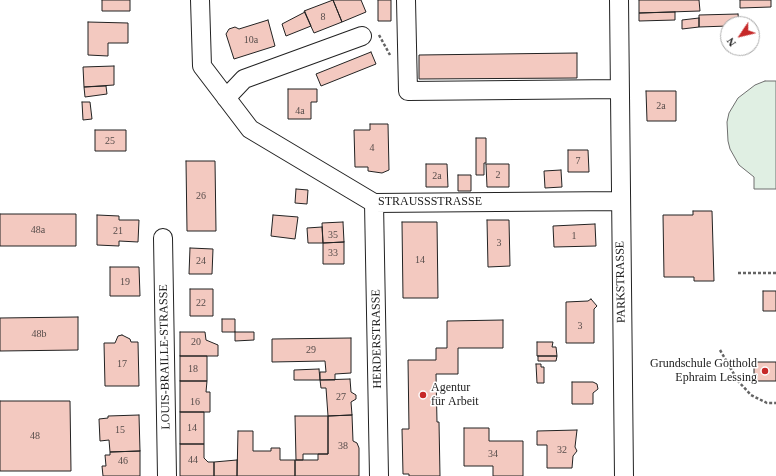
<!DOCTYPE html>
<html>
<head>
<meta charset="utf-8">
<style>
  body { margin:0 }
  #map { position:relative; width:776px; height:476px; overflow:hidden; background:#fff; font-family:Georgia,serif }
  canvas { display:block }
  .north { position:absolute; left:720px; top:16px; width:40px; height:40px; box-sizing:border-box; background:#fff; border:1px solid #a7a7a7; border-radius:50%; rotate:235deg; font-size:11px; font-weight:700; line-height:16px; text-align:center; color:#222 }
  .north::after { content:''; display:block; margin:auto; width:14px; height:18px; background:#c62828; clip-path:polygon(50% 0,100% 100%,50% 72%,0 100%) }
</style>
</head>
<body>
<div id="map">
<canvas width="776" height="476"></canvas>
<div class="north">N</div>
</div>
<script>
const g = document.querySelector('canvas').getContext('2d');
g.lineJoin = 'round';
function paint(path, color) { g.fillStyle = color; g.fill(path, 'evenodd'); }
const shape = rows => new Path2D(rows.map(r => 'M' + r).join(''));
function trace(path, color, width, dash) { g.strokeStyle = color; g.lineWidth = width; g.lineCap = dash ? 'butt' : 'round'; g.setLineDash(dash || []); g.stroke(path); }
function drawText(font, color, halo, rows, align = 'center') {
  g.font = font + ' Georgia,serif'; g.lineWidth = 3; g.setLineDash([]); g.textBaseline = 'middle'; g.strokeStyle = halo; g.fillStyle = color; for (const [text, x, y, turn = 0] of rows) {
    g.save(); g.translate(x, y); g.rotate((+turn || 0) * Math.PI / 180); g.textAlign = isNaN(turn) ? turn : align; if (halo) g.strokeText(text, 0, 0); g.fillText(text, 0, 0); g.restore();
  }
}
const green = shape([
  [765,81,776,81,776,189,754,189,754,177,739,165,730,149,728,141,727,122,729,113,738,98,755,85,765,81]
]);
paint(green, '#e0efe3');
trace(green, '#6f6f6f', 1);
const building = shape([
  [102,0,130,0,130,11,102,11,102,0],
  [333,0,361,0,366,12,342,22,333,0],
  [333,0,342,22,314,33,304,11,333,0],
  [378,0,391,0,391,21,378,21,378,0],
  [639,0,699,0,700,11,639,13,639,0],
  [740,0,771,0,771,7,740,8,740,0],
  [305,12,311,26,286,36,282,24,305,12],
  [675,12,675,20,639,21,639,13,675,12],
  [738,14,739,24,728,24,728,26,699,27,699,15,738,14],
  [699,18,699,27,682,29,682,20,699,18],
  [268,20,275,46,234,59,226,34,229,29,235,27,239,29,268,20],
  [88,22,128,23,128,43,108,43,108,56,88,55,88,22],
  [371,52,376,64,321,86,316,74,371,52],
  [577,53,577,78,419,79,419,55,577,53],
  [114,66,114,85,84,87,83,67,114,66],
  [106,86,107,94,85,97,84,87,106,86],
  [288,89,317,89,317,102,311,102,311,119,288,119,288,89],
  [646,91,676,91,676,121,647,121,646,91],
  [82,102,90,102,92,119,83,120,82,102],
  [370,124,388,124,389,170,382,173,368,171,368,167,355,167,354,130,370,130,370,124],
  [95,130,126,130,126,151,95,151,95,130],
  [476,138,486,138,486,163,484,163,484,175,476,175,476,138],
  [568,150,588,150,589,172,568,172,568,150],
  [186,161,215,161,216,231,187,231,186,161],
  [426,164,447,164,448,187,426,187,426,164],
  [486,164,509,164,509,187,487,187,486,164],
  [561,170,562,187,545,188,544,171,561,170],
  [458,175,471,175,471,191,458,191,458,175],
  [296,189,308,190,307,204,295,203,296,189],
  [693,211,712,211,714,281,694,281,694,277,664,277,663,215,693,215,693,211],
  [0,214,76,214,76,246,0,246,0,214],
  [97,215,119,216,119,220,139,220,138,242,119,241,119,246,97,245,97,215],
  [273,215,298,217,295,239,271,236,273,215],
  [487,220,509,220,510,266,488,267,487,220],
  [343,222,344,242,323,243,322,223,343,222],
  [402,222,437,222,438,298,403,298,402,222],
  [595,224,596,246,554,247,553,226,595,224],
  [322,227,323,243,308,243,307,228,322,227],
  [344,242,344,264,323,264,323,243,344,242],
  [190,248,213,249,212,274,189,274,190,248],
  [110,267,139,267,140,296,110,296,110,267],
  [190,289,213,289,213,316,190,316,190,289],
  [763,291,776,291,776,311,763,311,763,291],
  [591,299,597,306,594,309,594,343,566,343,566,302,588,301,591,299],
  [78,317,78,350,0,351,0,318,78,317],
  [222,319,235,319,235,332,222,332,222,319],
  [503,320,503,348,458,348,458,374,436,374,437,422,439,422,440,476,409,476,409,474,403,474,402,429,409,429,408,360,436,360,436,348,447,348,447,321,503,320],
  [180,332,205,332,206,340,218,345,218,356,180,356,180,332],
  [235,332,254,332,254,340,235,341,235,332],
  [122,335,130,339,131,342,138,342,139,386,105,386,104,343,115,343,118,336,122,335],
  [351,338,351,373,335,374,335,380,320,380,320,372,326,372,325,361,272,362,272,339,351,338],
  [537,342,553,342,552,347,556,347,557,356,537,356,537,342],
  [180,356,207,356,207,381,180,381,180,356],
  [538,356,557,356,556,361,538,361,538,356],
  [754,362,776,362,776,381,754,381,754,362],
  [536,364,541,364,541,367,544,367,544,383,537,383,536,364],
  [319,369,320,380,294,380,294,370,319,369],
  [350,379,351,392,356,395,356,399,351,402,352,415,328,416,326,388,321,388,320,380,350,379],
  [180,381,207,381,206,392,210,392,210,412,180,412,180,381],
  [572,382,593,382,597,384,598,389,593,393,593,404,572,404,572,382],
  [0,401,70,401,71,471,0,471,0,401],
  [180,412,204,412,204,444,180,444,180,412],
  [139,415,140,451,110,452,109,440,100,441,99,419,108,418,108,416,139,415],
  [352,415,353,441,357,443,359,448,359,476,295,476,295,460,318,460,318,454,328,454,328,416,352,415],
  [295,416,328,416,328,454,303,454,303,460,296,460,295,416],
  [464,428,489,428,489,441,523,441,523,476,493,476,493,466,464,466,464,428],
  [577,430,575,447,577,451,573,456,572,468,547,468,547,445,537,445,537,431,577,430],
  [238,431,253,431,253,451,271,451,271,448,280,448,280,460,295,460,295,476,237,476,238,431],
  [180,444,204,444,204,458,208,462,214,462,214,476,180,476,180,444],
  [140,451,140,476,103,476,102,466,106,466,105,455,110,455,110,452,140,451],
  [237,460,237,476,214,476,214,462,237,460]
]);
paint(building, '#f3c9c0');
trace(building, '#222', 1);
const minor = shape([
  [200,0,202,66,250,129,374,203,620,201],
  [406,0,408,91,620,89],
  [619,0,624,476],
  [226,98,244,79,362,36],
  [374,203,379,476],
  [163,238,167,476]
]);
trace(minor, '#222', 20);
trace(shape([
  [379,35,390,55],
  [738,273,776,273],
  [720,350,738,381,751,395,767,403,776,403]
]), '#646464', 2.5, [3, 2]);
trace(minor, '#fff', 18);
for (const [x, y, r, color] of [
  [765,371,4,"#c62828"],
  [423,395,4,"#c62828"]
]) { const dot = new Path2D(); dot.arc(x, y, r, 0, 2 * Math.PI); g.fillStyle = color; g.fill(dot); trace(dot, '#fff', 1.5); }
drawText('10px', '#564c4a', null, [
  ["8",323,17],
  ["10a",251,40],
  ["2a",661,106],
  ["4a",300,111],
  ["25",110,141],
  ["4",372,148],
  ["7",578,161],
  ["2",498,175],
  ["2a",437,176],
  ["26",201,196],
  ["48a",38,230],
  ["21",118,231],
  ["35",333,235],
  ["1",574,236],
  ["3",499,243],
  ["33",333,253],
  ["14",420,260],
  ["24",201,261],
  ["19",125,282],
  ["22",201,303],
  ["3",580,326],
  ["48b",39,334],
  ["20",196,342],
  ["29",311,350],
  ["17",122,364],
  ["18",193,369],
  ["27",341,397],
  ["16",195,402],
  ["14",192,428],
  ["15",120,430],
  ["48",35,436],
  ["38",343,446],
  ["32",562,450],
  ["34",493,454],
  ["44",193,460],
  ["46",123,461]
]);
drawText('12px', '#222', '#fff', [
  ["STRAUSSSTRASSE",430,202],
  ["PARKSTRASSE",621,282,-91],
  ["HERDERSTRASSE",377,339,-91],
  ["LOUIS-BRAILLE-STRASSE",165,357,-91]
]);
drawText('12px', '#222', '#fff', [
  ["Grundschule Gotthold",757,364],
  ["Ephraim Lessing",757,378],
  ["Agentur",431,388,"left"],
  ["für Arbeit",431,402,"left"]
], 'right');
</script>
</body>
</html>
